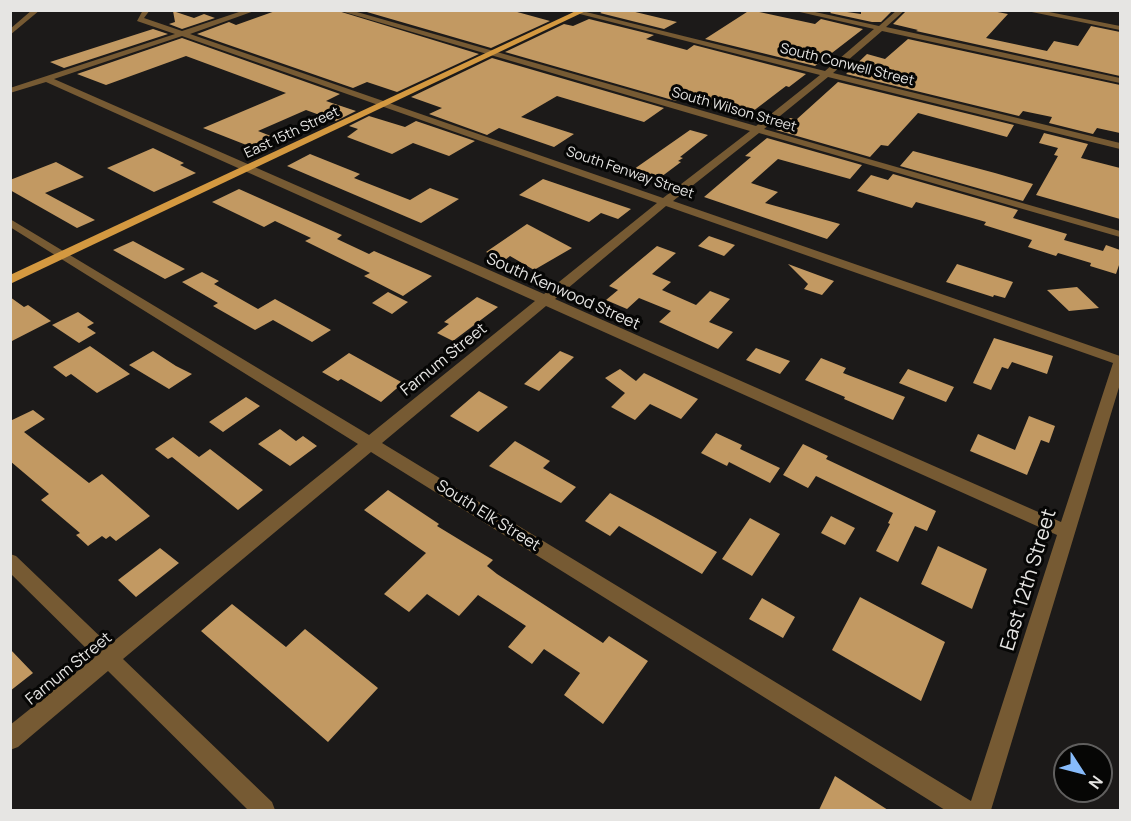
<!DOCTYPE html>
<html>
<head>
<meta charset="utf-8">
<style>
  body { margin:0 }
  #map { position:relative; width:1131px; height:821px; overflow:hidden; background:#1c1a19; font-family:Manrope,sans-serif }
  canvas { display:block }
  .frame { position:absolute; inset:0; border:12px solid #e6e5e3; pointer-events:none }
  .north { position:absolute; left:1053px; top:743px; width:60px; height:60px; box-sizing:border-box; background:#060605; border:2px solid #605f5e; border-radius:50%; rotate:126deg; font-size:16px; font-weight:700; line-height:24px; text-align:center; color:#e6e5e3 }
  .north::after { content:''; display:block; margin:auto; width:21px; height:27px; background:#87bbfb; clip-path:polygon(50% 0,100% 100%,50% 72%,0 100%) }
</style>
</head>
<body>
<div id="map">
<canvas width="1131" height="821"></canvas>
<div class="frame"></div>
<div class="north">N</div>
</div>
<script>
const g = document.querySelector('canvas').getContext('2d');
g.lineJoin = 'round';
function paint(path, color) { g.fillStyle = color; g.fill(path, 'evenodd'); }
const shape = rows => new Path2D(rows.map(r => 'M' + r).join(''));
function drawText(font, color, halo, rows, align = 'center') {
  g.font = font + ' Manrope,sans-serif'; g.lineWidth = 6; g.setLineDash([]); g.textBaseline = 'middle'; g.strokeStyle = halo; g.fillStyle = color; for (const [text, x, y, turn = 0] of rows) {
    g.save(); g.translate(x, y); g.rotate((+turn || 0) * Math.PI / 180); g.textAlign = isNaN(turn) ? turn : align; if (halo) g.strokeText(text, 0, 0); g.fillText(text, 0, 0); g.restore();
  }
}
paint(shape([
  [278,10,335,10,479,54,397,92,367,82,353,88,197,34,229,22,236,25],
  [360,10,510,10,550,21,491,48],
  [605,10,627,10,677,22,664,29,600,13],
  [750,10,815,24,821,19,863,29,815,66,705,39],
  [833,10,861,14,861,10,893,10,881,22,872,22,830,13],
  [907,10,987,10,1008,14,986,38,1047,51,1054,41,1078,46,1091,26,1120,32,1120,76,916,31,918,30,893,24],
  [173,11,194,18,204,14,215,18,182,29,169,24,175,22],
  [589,19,654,35,646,39,687,50,694,45,806,74,789,87,786,86,748,115,681,97,676,101,505,52,564,24,573,26],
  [153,29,168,34,64,68,50,62],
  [182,38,340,94,326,101,356,111,336,121,306,110,258,131,276,138,254,148,203,128,286,93,186,56,106,85,77,74],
  [908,39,1120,85,1120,133,1097,128,1093,134,1049,123,1052,117,1023,111,1019,116,846,74,867,54,885,59],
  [492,58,664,108,644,122,557,96,521,117,574,134,554,147,499,128,487,135,429,114,442,108,411,97],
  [838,82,1014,125,1007,137,918,113,888,146,881,145,870,157,776,130,790,118,797,119],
  [369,116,405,127,416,121,475,141,449,156,413,143,392,154,347,137,358,129,349,126],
  [690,130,708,135,680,157,683,158,678,161,681,162,653,183,627,174],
  [1044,133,1088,144,1081,158,1120,168,1120,219,1036,195,1058,156,1054,155,1058,148,1039,143],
  [767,138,862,165,850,179,778,159,751,183,778,192,765,203,840,224,827,239,704,197,751,157,745,156],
  [153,148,184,163,180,165,196,173,154,192,107,168],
  [913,151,995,173,1033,184,1023,201,900,166],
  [310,154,360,174,354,178,410,200,430,188,459,199,421,223,287,166],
  [56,162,84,177,45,193,95,220,77,228,10,190,10,180],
  [893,174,1018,210,1013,218,1067,234,1064,240,1103,251,1106,245,1120,250,1120,262,1116,274,1090,266,1091,263,1058,253,1056,256,1028,247,1032,240,984,225,986,222,916,202,912,208,857,191,871,175,888,180],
  [543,179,578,191,631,209,618,219,601,213,589,222,519,195],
  [239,189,342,235,337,239,369,254,374,251,432,276,403,296,364,276,370,273,305,241,311,238,275,221,264,227,212,202],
  [527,224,572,248,534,270,510,256,505,260,486,252],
  [709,236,735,245,724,256,698,246],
  [133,241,185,269,165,279,113,250],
  [657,246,676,253,652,274,671,282,662,290,696,305,710,291,730,299,709,322,733,332,718,349,659,322,671,311,639,298,627,309,606,300,618,290,609,286],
  [788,264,834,281,822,295,804,289,808,284],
  [957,264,1013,282,1005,298,994,295,993,297,946,282],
  [202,272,219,281,214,284,258,309,275,299,331,330,312,342,273,320,255,330,213,306,218,303,182,282],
  [1077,287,1099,308,1069,311,1047,290],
  [388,292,408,302,392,314,372,303],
  [10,297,24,307,28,305,51,321,10,342],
  [477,297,498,307,453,341,437,333,449,324,444,322],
  [78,312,94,323,87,327,96,333,79,343,52,325],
  [994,338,1053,356,1047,374,1012,362,1008,369,1002,367,991,390,973,383],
  [90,346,130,374,97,393,71,374,66,377,53,367],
  [756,348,790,361,780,374,746,360],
  [153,351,176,366,192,374,169,389,129,365],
  [560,351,574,357,539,391,524,384],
  [349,353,403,383,381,402,341,379,338,381,322,372],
  [821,358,846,368,843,373,905,397,893,420,844,399,845,397,805,380],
  [620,369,636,381,644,373,698,399,681,419,650,404,635,420,611,407,625,393,605,378],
  [908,369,954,387,946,402,899,383],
  [479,391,508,407,478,432,450,416],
  [246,397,260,406,223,432,209,422],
  [33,410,45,419,24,432,89,483,102,474,150,516,116,541,110,536,106,539,102,536,88,546,76,535,80,533,41,500,49,494,10,461,10,421],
  [1029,416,1055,426,1049,443,1041,440,1027,475,970,451,978,434,1015,450],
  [280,429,296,441,303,436,317,446,290,466,258,444],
  [716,433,742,445,740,449,780,468,770,483,729,462,727,466,701,453],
  [173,437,199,457,210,449,263,490,238,510,172,457,168,459,155,449],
  [515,441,550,461,543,468,576,487,561,503,489,466],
  [803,444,828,456,826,459,936,511,927,531,915,526,898,562,876,551,890,524,888,523,893,513,816,476,808,488,783,475],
  [388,490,439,524,437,526,493,560,487,566,497,574,603,643,609,636,648,661,603,724,564,695,580,673,544,649,532,664,508,647,526,626,478,595,459,616,427,594,409,612,384,594,426,553,364,510],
  [610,493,656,518,717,552,702,574,619,526,610,536,585,521],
  [831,516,855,528,845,545,821,533],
  [750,518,780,534,752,576,722,559],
  [938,546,987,569,972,609,921,584],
  [160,548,179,563,136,597,118,580],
  [860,597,945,642,921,701,832,650],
  [762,598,795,617,783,638,749,619],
  [232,604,286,647,305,629,378,688,328,742,201,631],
  [10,649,33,673,10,691],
  [835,776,888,810,819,810]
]), '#c29962');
paint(shape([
  [32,10,40,10,10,35,10,29,32,10],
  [143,10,150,10,144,18,182,31,245,10,257,10,190,34,663,198,750,131,337,10,350,10,756,126,820,75,564,10,578,10,825,71,874,29,791,10,806,10,879,26,897,10,905,10,886,27,1120,78,1120,83,882,31,833,73,1120,143,1120,149,828,77,764,129,1120,231,1120,237,759,133,673,201,1120,356,1120,384,991,810,945,810,371,452,123,659,272,802,275,810,248,810,108,671,18,747,10,750,10,725,95,657,10,573,10,554,16,556,109,645,358,444,10,227,10,219,369,435,535,301,46,82,10,93,10,88,175,34,137,21,143,10],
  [182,36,657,203,544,294,54,79,182,36],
  [666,206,1113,363,1061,522,555,299,666,206],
  [546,306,1057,535,971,801,382,443,546,306],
  [1022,10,1039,10,1120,26,1120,30,1022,10]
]), '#765a33');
paint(shape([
  [578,10,588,10,10,284,10,275,578,10]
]), '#d49940');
drawText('14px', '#e6e5e3', '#060605', [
  ["South Conwell Street",847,65,14],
  ["South Wilson Street",734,110,16],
  ["East 15th Street",292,133,-25],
  ["South Fenway Street",630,173,19]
]);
drawText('16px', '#e6e5e3', '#060605', [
  ["South Kenwood Street",563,292,24],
  ["Farnum Street",444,360,-39],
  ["South Elk Street",488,516,32],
  ["Farnum Street",69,669,-39]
]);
drawText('20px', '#e6e5e3', '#060605', [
  ["East 12th Street",1029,580,-73]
]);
</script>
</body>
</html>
